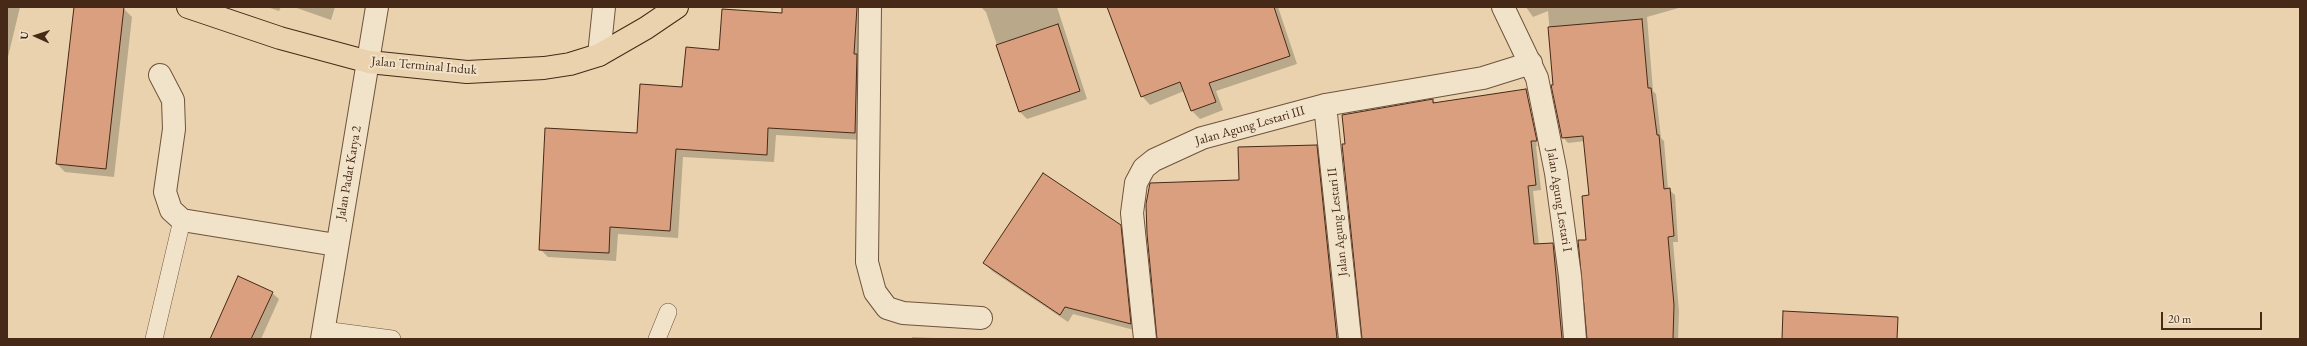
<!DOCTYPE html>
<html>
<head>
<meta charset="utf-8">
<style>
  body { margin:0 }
  #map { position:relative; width:2307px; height:346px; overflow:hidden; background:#e9d2ad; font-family:"EB Garamond",serif }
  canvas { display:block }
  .frame { position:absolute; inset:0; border:8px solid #462917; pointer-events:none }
  .north { position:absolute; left:16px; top:16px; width:40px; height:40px; -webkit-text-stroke:3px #f1e2ca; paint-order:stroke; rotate:273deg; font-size:11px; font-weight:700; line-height:16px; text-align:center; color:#462917 }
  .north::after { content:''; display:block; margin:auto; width:14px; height:18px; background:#462917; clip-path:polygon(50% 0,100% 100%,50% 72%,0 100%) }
  .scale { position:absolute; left:2161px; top:312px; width:101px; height:18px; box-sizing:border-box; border:2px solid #462917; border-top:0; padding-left:5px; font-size:12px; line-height:14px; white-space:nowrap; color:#462917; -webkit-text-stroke:3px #f1e2ca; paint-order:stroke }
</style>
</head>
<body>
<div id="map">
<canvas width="2307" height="346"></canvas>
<div class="frame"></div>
<div class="north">U</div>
<div class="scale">20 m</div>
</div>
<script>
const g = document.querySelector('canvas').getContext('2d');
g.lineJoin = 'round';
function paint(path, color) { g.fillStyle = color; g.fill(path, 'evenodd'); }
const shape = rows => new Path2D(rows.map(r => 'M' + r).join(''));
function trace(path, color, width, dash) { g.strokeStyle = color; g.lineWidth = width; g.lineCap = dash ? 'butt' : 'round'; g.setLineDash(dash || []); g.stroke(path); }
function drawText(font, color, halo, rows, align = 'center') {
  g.font = font + ' "EB Garamond",serif'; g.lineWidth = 4; g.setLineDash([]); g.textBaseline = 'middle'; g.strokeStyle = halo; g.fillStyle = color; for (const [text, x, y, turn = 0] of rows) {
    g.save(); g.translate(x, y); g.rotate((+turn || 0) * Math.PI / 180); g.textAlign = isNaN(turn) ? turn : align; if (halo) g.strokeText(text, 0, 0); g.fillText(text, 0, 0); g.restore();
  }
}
paint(shape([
  [7,7,20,7,7,61],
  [75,7,124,9,132,17,114,177,65,172,57,164],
  [267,7,281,7,279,11],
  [294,7,335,7,331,20],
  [783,7,862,7,862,140,776,135,774,162,683,157,678,238,618,234,616,261,548,257,540,249,638,134,720,51,783,15],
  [981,7,1057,7,1087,99,1027,119,1019,111,986,12],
  [1115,7,1278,7,1297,64,1216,91,1223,110,1200,119,1192,111,1184,91,1150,105,1142,96],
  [1526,7,1682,7,1647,17,1653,91,1656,94,1661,138,1664,141,1668,189,1675,195,1678,242,1673,242,1679,311,1678,339,1588,339,1587,241,1590,196,1585,141,1568,143,1563,137,1554,85,1548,11,1533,17],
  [1526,90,1531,95,1542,146,1536,146,1541,190,1533,191,1539,245,1552,244,1558,249,1567,339,1363,339,1346,144,1433,100,1436,104],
  [1527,94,1529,94,1539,145,1537,146],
  [1316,146,1322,151,1342,339,1158,339,1147,204,1151,184,1240,181],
  [1120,226,1128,234,1138,331,1073,314,1068,322,992,271,984,263],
  [272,293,279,299,261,339,211,339],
  [912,337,956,339,912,339]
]), '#0003');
const building = shape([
  [74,7,124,7,106,169,56,164,74,7],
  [782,7,857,7,854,54,857,54,855,133,768,128,767,155,676,149,670,231,610,227,609,253,539,250,545,128,637,133,640,84,682,87,686,47,719,50,722,9,782,13,782,7],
  [1107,7,1274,7,1290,56,1209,83,1216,102,1191,111,1180,82,1141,97,1107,7],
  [1642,19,1648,88,1651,88,1657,135,1659,135,1664,189,1670,188,1674,236,1668,237,1674,305,1673,339,1587,339,1578,240,1586,240,1582,196,1589,195,1583,136,1562,138,1551,85,1553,85,1548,27,1642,19],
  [1058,24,1080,91,1019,112,996,45,1058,24],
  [1526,89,1537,141,1531,141,1536,185,1528,186,1534,244,1553,243,1562,339,1362,339,1342,144,1345,144,1342,115,1433,99,1433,103,1526,89],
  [1317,145,1337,339,1157,339,1147,234,1146,204,1150,183,1239,180,1238,147,1317,145],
  [1043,173,1121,225,1131,324,1065,307,1060,315,983,263,1043,173],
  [238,276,273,292,251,339,210,339,238,276],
  [1783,311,1898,317,1897,339,1782,339,1783,311]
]);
paint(building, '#da9f7f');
trace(building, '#462917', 1);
const lane = shape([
  [324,330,392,339],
  [154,339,182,220],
  [657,339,668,312]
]);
const street = shape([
  [870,7,867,262,875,292,887,308,903,313,981,318],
  [1503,7,1537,78,1556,173,1570,276,1575,339],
  [599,55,604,7],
  [160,75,173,100,174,129,165,192,171,210,182,220,336,245],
  [1325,105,1350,339],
  [322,339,377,7],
  [1145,339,1132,213,1136,183,1144,168,1154,160,1202,138,1325,105,1483,78,1531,63]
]);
const highway = shape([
  [188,7,280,38,369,62,467,72,544,68,570,64,599,55,646,28,677,7]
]);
trace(lane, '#6f533c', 18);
trace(street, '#6f533c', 24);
trace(highway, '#462917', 24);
trace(lane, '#f1e2ca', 17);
trace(street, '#f1e2ca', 22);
trace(highway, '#e9d2ad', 22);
drawText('13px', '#462917', '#f1e2ca', [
  ["Jalan Terminal Induk",424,66,5],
  ["Jalan Agung Lestari III",1250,126,-16],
  ["Jalan Padat Karya 2",349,173,-80],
  ["Jalan Agung Lestari I",1559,200,81],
  ["Jalan Agung Lestari II",1338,222,-96]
]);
</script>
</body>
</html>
